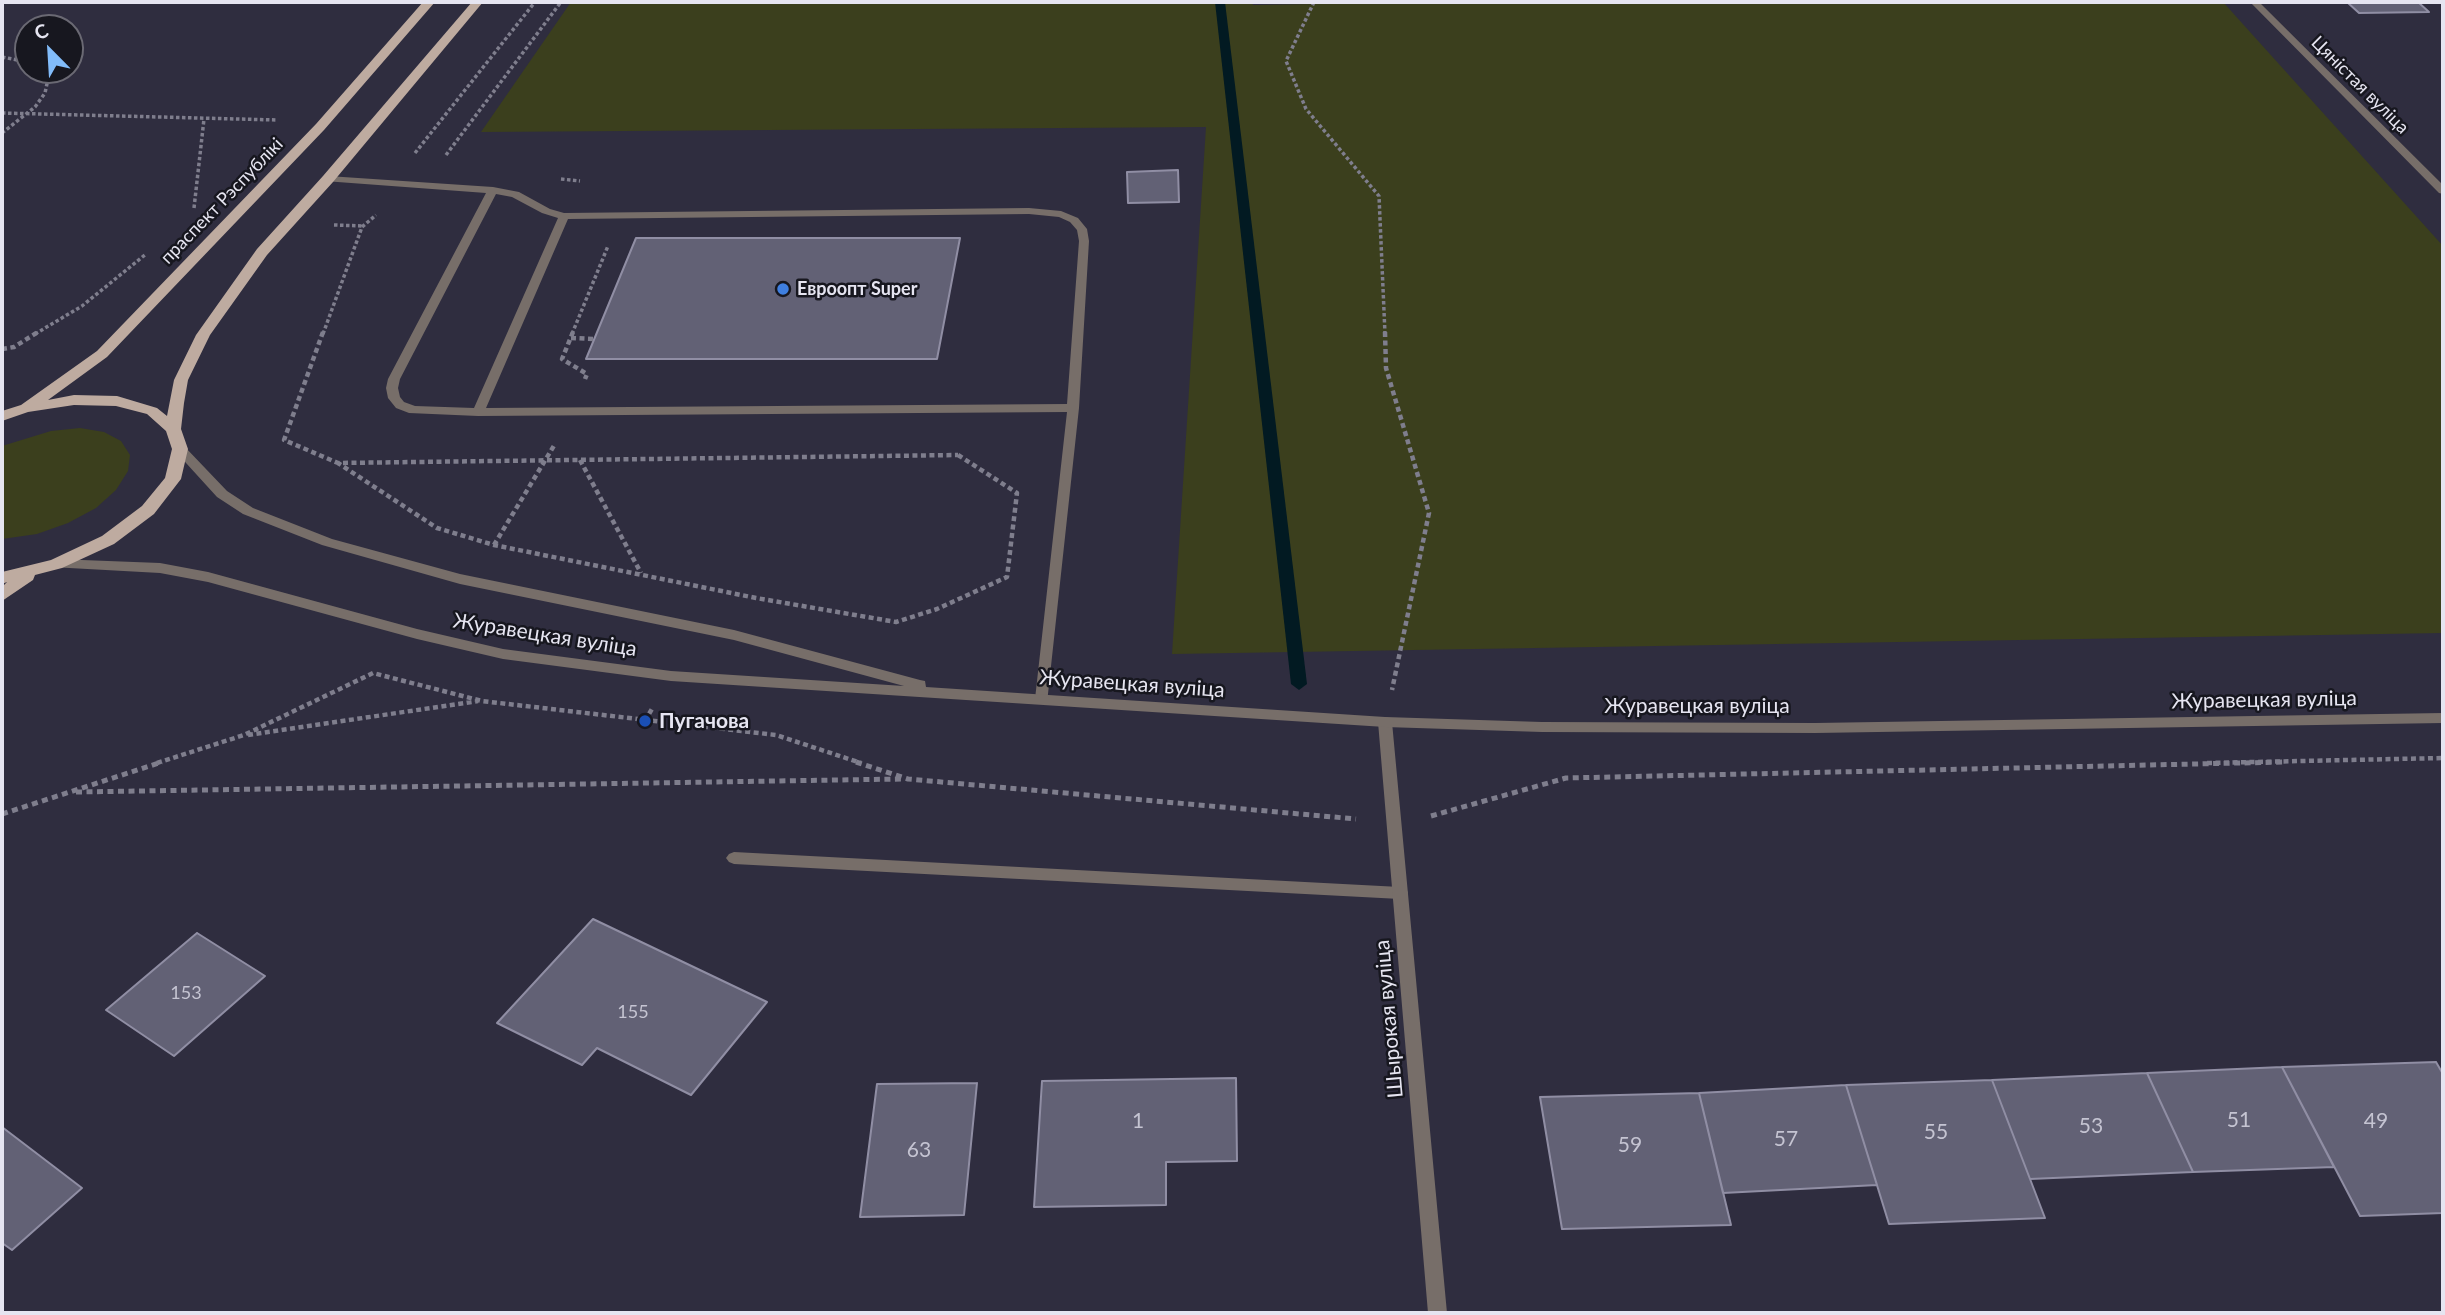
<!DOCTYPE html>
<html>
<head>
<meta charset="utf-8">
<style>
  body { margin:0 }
  #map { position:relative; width:2445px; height:1315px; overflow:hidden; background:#2f2d3f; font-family:Lato,sans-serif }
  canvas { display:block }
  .frame { position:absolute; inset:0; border:4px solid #e6e5f1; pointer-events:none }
  .north { position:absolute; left:14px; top:14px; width:70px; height:70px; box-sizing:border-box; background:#17171f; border:2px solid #6a6973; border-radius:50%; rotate:336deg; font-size:19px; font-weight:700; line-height:28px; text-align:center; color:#e6e5f1 }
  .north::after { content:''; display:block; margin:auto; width:24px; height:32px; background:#82bcfa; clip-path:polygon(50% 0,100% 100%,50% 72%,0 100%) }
</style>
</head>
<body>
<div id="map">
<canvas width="2445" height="1315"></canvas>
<div class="frame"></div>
<div class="north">С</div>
</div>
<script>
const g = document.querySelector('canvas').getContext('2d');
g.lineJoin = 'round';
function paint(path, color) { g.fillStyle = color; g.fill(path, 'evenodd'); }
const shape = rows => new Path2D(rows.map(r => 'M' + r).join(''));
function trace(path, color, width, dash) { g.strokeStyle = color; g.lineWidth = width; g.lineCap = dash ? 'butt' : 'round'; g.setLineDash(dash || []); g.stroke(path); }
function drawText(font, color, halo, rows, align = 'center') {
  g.font = font + ' Lato,sans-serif'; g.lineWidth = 5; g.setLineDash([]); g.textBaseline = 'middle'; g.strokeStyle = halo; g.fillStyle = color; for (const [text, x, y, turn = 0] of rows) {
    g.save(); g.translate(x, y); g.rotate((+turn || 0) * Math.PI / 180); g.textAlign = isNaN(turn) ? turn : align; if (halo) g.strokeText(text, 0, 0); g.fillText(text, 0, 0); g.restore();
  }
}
paint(shape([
  [571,2,1252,2,1253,5,1434,2,2223,2,2443,246,2443,633,1172,654,1206,127,481,132],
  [80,428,104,432,121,441,130,455,128,471,116,490,96,508,68,523,37,534,2,539,2,446,51,431]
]), '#3b3f1d');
paint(shape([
  [1215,2,1225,2,1307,684,1299,690,1291,684,1215,2]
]), '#021a22');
const building = shape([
  [2347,2,2418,2,2429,12,2359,13,2347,2],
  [1178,170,1179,202,1128,203,1127,172,1178,170],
  [636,238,960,238,937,359,586,359,636,238],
  [593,919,767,1002,691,1095,597,1048,582,1065,497,1023,593,919],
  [197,933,265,976,174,1056,106,1010,197,933],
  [2436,1062,2443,1074,2443,1213,2360,1216,2282,1067,2436,1062],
  [2282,1067,2334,1167,2193,1172,2147,1073,2282,1067],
  [2147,1073,2193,1172,2030,1179,1992,1080,2147,1073],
  [1236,1078,1237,1161,1166,1162,1166,1205,1034,1207,1042,1081,1236,1078],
  [1992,1080,2045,1218,1889,1224,1846,1085,1992,1080],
  [977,1083,964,1215,860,1217,877,1084,977,1083],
  [1846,1085,1877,1185,1723,1193,1699,1093,1846,1085],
  [1699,1093,1731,1225,1562,1229,1540,1097,1699,1093],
  [2,1127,82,1188,12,1250,2,1243,2,1127]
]);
paint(building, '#626175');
trace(building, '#908ea4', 2);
trace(shape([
  [1314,2,1286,61,1306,109,1379,196,1385,334],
  [2,57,28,62],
  [2,113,277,120],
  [2,133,35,107,45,93,48,79,41,70],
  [415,153,535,2],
  [446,155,561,2],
  [561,179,580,181],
  [194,208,204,119],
  [334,225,363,226],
  [35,334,82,306,146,254],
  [323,334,362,227,376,215],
  [572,334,608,246]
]), '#7f7e8d', 3.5, [3.5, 2.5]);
trace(shape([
  [323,332,284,440,338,463],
  [573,332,562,359,587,374,585,379],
  [1385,332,1386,368,1429,513,1392,690],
  [571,338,594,339],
  [2,349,14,347,38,332],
  [958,455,1017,493,1007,577,937,609,896,622,756,598,494,545,437,528,338,463,958,455],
  [580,460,641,573],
  [494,545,555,444],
  [645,721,653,707],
  [248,735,478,701],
  [157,763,244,735,373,673,482,701,776,735,861,763],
  [2207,763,2443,758]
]), '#7f7e8d', 4.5, [5, 3.5]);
trace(shape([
  [856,762,908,779,1356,819],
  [76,792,903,779],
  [2,814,162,762],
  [1431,816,1566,778,2284,762]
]), '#7f7e8d', 5, [6, 4.5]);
paint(shape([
  [328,176,493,187,519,192,550,209,564,213,1029,208,1061,211,1078,218,1087,229,1089,241,1079,408,1047,703,1042,704,1037,703,1035,699,1067,412,478,416,409,413,396,408,388,398,386,388,388,379,486,193,324,181,323,179,328,176],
  [496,194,512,197,542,213,558,218,474,408,415,406,404,402,400,397,398,388,400,379,496,194],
  [1029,214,1059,217,1070,222,1077,230,1079,241,1067,404,486,408,568,219,1029,214],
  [734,852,1400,887,1406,888,1408,893,1406,898,1400,899,734,864,729,862,726,858,729,854,734,852]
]), '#776e69');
paint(shape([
  [2250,2,2259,2,2443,185,2443,194,2439,193,2250,2],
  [1385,717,1390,718,1392,722,1447,1313,1428,1313,1378,722,1380,718,1385,717]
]), '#776e69');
paint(shape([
  [180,445,184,446,227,491,253,508,332,539,460,574,734,630,920,680,925,681,926,687,1385,717,1542,722,1815,723,2443,713,2443,723,1815,733,1542,732,1385,727,671,681,503,659,417,639,208,582,160,573,51,567,49,564,51,561,56,559,160,563,208,572,417,629,503,649,671,671,904,686,734,640,460,584,322,545,243,514,217,497,176,452,174,449,176,446,180,445]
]), '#776e69');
paint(shape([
  [423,2,435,2,324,130,107,357,48,400,74,395,117,396,157,408,167,416,174,380,196,335,257,249,323,176,472,2,483,2,333,182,267,255,210,335,188,380,184,403,181,429,188,449,181,479,154,514,114,544,62,568,35,575,33,580,2,601,2,587,7,582,2,584,2,572,51,560,102,536,142,506,165,478,172,449,166,431,147,414,116,406,74,405,28,412,2,421,2,411,21,405,97,351,316,124,423,2]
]), '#beaba0');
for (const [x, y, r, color] of [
  [783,289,7,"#3f7fe0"],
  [645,721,7,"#1a4fb4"]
]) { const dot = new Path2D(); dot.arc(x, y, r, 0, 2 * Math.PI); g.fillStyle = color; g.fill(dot); trace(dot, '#17171f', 2.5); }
drawText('18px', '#e6e5f1', '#17171f', [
  ["Цяністая вуліца",2360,85,45],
  ["праспект Рэспублікі",222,201,-46]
]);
drawText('bold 18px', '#e6e5f1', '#17171f', [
  ["Евроопт Super",797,289]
], 'left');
drawText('18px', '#c5c4d2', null, [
  ["153",186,993],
  ["155",633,1012]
]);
drawText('21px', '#e6e5f1', '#17171f', [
  ["Журавецкая вуліца",545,635,9],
  ["Журавецкая вуліца",1132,684,4],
  ["Журавецкая вуліца",2264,700,-1],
  ["Журавецкая вуліца",1697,706],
  ["Шырокая вуліца",1389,1019,-95]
]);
drawText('bold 21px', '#e6e5f1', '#17171f', [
  ["Пугачова",659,721]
], 'left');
drawText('21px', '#c5c4d2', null, [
  ["51",2239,1120],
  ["1",1138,1121],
  ["49",2376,1121],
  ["53",2091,1126],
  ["55",1936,1132],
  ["57",1786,1139],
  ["59",1630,1145],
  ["63",919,1150]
]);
</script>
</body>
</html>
